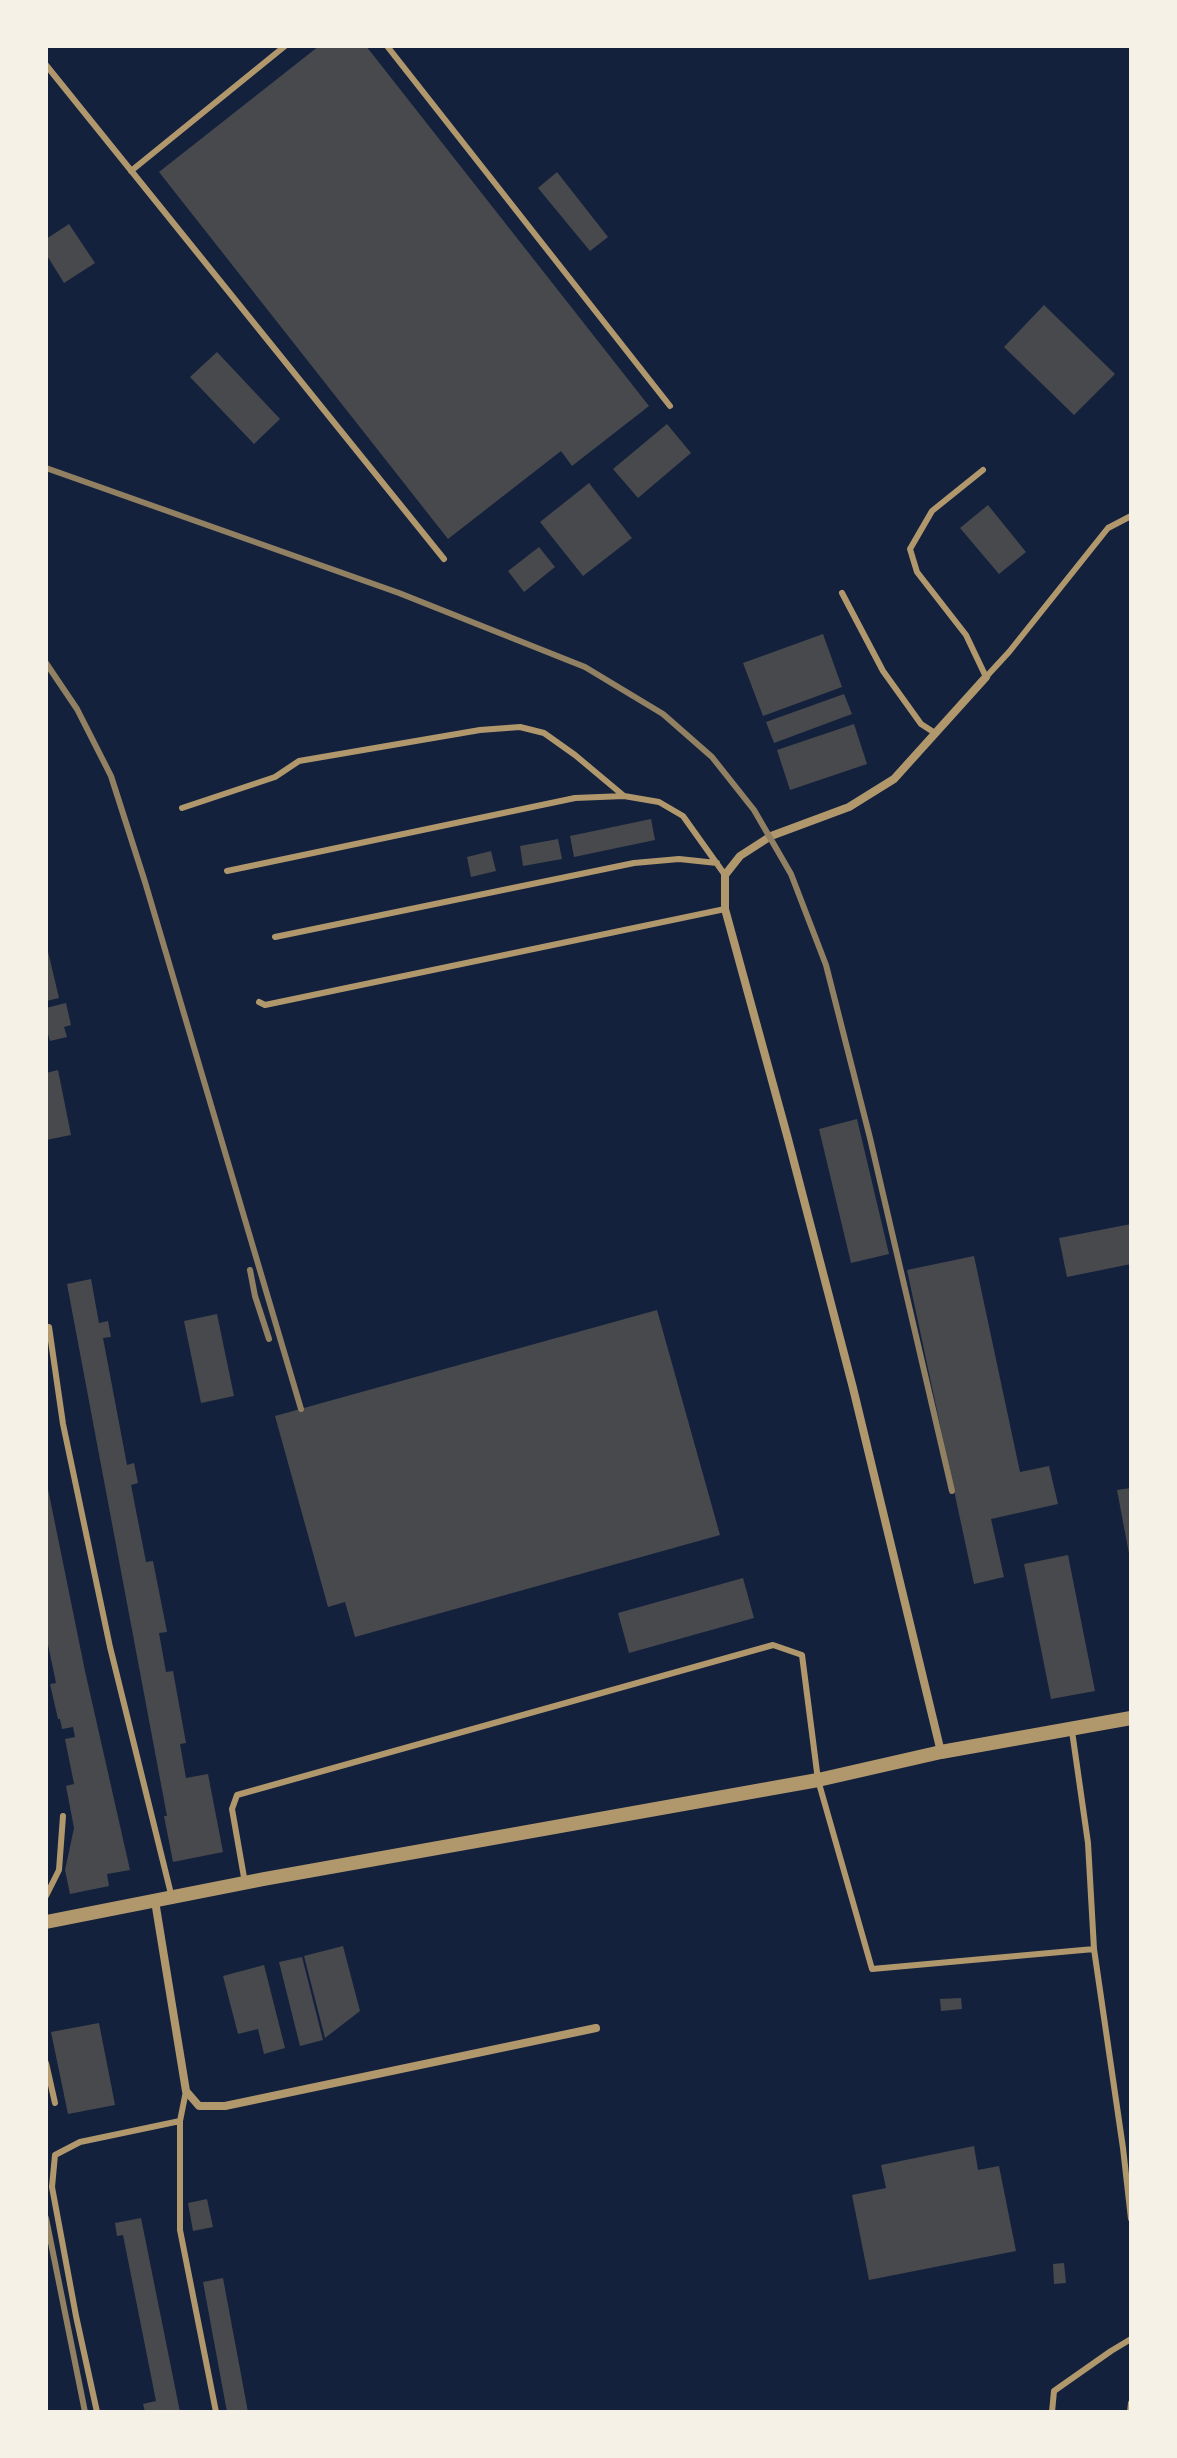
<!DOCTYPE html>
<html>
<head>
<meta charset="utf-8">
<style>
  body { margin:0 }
  #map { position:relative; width:1177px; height:2458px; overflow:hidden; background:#14213d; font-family:"PT Sans",sans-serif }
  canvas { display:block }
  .frame { position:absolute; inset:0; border:48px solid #f6f1e7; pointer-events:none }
</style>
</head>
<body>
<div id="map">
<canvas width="1177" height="2458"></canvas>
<div class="frame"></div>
</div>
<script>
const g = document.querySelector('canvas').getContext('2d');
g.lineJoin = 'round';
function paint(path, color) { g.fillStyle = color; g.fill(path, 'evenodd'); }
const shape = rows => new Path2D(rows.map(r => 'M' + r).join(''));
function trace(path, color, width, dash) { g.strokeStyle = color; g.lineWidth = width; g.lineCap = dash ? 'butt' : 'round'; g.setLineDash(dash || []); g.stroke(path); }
paint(shape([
  [319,46,366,46,649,406,572,466,561,451,448,539,159,172],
  [557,172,608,237,590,251,538,188],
  [69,224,95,263,64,283,46,254,46,239],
  [1044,305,1115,374,1074,415,1004,347],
  [217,352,280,419,254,444,190,377],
  [667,424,691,453,638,498,613,469],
  [589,483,632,538,583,576,540,522],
  [988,505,1026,552,999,574,960,528],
  [539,547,555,567,524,592,508,571],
  [823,634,842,687,763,716,743,663],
  [844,694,852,714,774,743,766,722],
  [854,724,867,764,790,790,777,750],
  [651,819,655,840,574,857,570,836],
  [558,839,562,859,523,866,520,846],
  [491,851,496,871,471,877,467,857],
  [46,943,59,998,46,1001],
  [66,1003,71,1025,64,1027,67,1037,50,1041,46,1027,46,1008],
  [58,1070,71,1135,46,1140,46,1073],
  [857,1119,889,1254,851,1263,819,1129],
  [1131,1224,1131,1264,1067,1277,1059,1238],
  [974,1256,1020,1472,1049,1466,1058,1504,991,1519,1004,1577,974,1584,907,1270],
  [91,1279,99,1323,108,1321,111,1337,103,1338,127,1465,134,1463,138,1483,131,1485,146,1562,153,1561,167,1632,159,1633,166,1672,173,1671,186,1743,180,1744,186,1778,208,1774,223,1852,173,1862,164,1816,167,1816,67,1284],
  [657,1310,720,1535,355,1637,345,1602,328,1607,275,1416],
  [217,1314,234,1396,201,1403,184,1321],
  [47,1484,85,1671,130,1870,107,1874,109,1886,70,1894,65,1870,74,1828,66,1786,74,1784,65,1739,75,1737,73,1727,62,1729,60,1719,58,1719,50,1684,56,1683,46,1635],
  [1131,1488,1131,1559,1130,1559,1117,1490],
  [1068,1555,1095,1691,1051,1699,1024,1564],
  [743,1578,754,1618,629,1653,618,1613],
  [343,1946,360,2011,325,2038,304,1956],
  [302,1957,323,2040,300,2046,279,1962],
  [264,1965,285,2048,264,2054,258,2029,238,2034,223,1976],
  [961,1998,962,2009,941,2011,940,1999],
  [99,2023,115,2105,68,2114,51,2032],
  [974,2146,978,2170,999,2166,1016,2251,869,2280,852,2195,886,2188,881,2165],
  [207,2199,213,2227,193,2231,188,2203],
  [141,2218,180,2412,145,2412,143,2404,156,2401,123,2235,117,2236,115,2223],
  [1064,2263,1066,2283,1054,2284,1053,2264],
  [223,2278,248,2412,227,2412,203,2282]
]), '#48494c');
trace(shape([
  [387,46,670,406],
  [46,65,444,559],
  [131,171,285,46],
  [983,470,932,511,910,549,917,572,966,635,986,677,1009,652,1108,528,1131,516],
  [842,593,883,671,921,724,935,733],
  [182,808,275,777,299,761,480,730,520,727,544,733,575,755,624,796],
  [227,871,575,798,624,796,659,802,683,816,725,875],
  [275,937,634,863,679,859,717,863],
  [259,1002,265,1005,725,909],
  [49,1327,63,1424,110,1647,172,1898],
  [1072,1731,1088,1843,1094,1949,1123,2148,1131,2219],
  [245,1883,232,1809,237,1795,773,1645,802,1655,818,1780,872,1969,1094,1949],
  [46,1896,59,1870,63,1816],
  [46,2063,55,2103],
  [186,2091,180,2121,180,2230,216,2412],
  [97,2412,76,2316,52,2187,55,2155,80,2142,180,2121],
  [1052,2412,1054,2391,1111,2351,1131,2339],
  [1130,2412,1131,2403]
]), '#b1986c', 6);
trace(shape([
  [941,1752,853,1388,788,1139,725,909,725,875,740,856,771,836,849,807,894,779,986,677],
  [155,1901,186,2091,199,2106,225,2106,596,2028]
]), '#b1986c', 8);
trace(shape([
  [46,1922,264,1879,818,1780,941,1752,1131,1718]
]), '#b1986c', 14);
trace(shape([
  [46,468,399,593,585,667,663,714,712,757,754,810,791,874,826,965,870,1138,952,1491],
  [46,663,77,709,111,776,145,882,301,1409],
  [250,1270,255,1296,269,1339],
  [46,2218,85,2412]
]), '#918062', 6);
</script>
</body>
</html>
